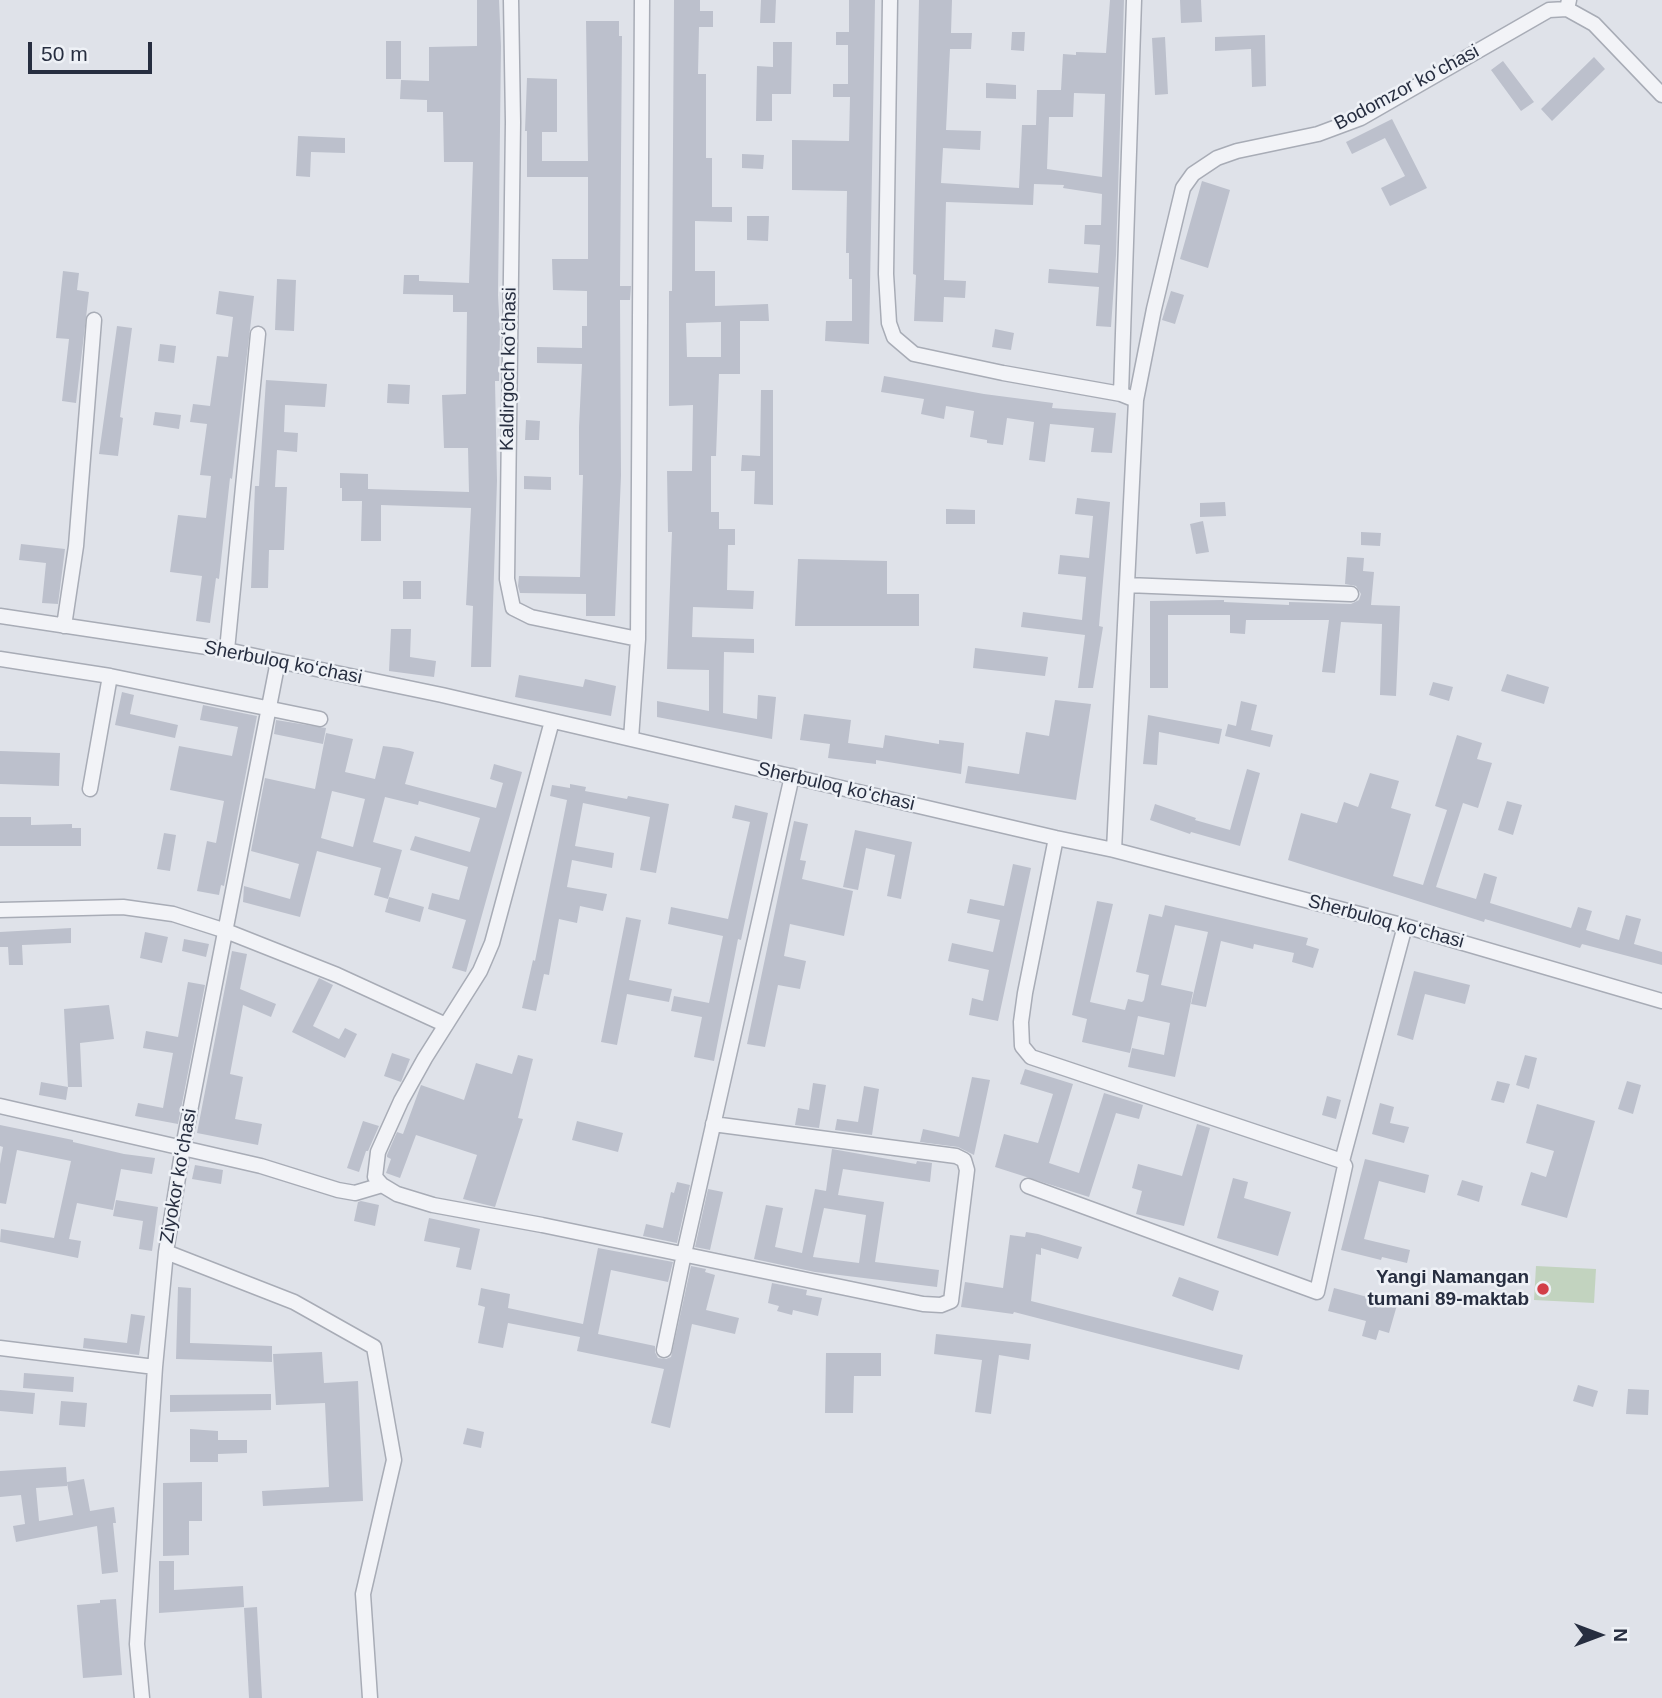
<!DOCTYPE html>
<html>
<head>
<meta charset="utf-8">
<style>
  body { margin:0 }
  #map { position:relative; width:1662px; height:1698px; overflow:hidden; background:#dfe2e9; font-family:Helvetica,sans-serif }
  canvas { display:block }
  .north { position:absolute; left:1564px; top:1600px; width:70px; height:70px; -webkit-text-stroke:5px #eef1f6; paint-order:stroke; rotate:90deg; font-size:19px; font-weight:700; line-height:28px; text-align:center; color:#272e40 }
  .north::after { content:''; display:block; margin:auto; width:24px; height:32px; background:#272e40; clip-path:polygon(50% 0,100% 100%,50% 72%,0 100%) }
  .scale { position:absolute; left:28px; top:42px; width:124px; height:32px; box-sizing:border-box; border:4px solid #272e40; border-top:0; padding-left:9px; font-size:21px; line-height:24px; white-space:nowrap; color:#272e40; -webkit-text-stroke:5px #eef1f6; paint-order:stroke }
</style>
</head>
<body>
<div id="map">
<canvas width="1662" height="1698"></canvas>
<div class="north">N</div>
<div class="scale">50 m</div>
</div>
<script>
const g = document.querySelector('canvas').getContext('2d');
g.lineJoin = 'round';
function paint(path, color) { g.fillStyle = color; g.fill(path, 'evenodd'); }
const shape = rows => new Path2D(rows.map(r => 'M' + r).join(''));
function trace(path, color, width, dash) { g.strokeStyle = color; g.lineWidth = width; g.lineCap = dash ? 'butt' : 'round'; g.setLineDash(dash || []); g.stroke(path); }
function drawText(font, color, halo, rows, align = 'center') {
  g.font = font + ' Helvetica,sans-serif'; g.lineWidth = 5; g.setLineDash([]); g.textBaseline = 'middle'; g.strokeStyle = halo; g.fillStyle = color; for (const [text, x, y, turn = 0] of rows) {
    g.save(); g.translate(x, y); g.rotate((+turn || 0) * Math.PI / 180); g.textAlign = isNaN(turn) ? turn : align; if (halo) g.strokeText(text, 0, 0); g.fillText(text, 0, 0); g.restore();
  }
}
paint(shape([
  [1536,1266,1596,1269,1594,1303,1534,1300]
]), '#c2d3bf');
paint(shape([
  [477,0,499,0,501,46,498,295,500,333,499,381,495,381,497,481,491,667,471,667,473,606,466,605,471,508,381,505,381,541,361,541,362,501,342,501,342,488,340,488,340,473,368,474,368,489,469,492,468,448,444,448,442,395,466,394,467,312,453,312,453,295,403,294,404,275,419,275,419,281,469,283,473,162,444,162,443,112,427,112,427,100,400,99,401,80,429,81,429,47,477,46],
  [674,0,700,0,700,11,713,11,713,27,699,27,698,74,706,74,706,158,712,158,712,207,732,207,732,222,695,221,695,271,715,271,715,306,768,304,769,321,740,321,740,374,719,374,716,456,711,456,711,512,719,512,719,529,735,529,735,545,728,545,727,590,754,591,753,609,693,607,692,637,754,639,754,653,724,652,723,713,757,719,758,695,776,697,772,739,657,717,657,701,709,711,709,670,667,669,672,532,668,532,667,471,692,471,693,405,669,406,669,291,672,291],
  [721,322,721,357,687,357,686,323],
  [761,0,776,0,775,23,760,23],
  [849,0,875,0,869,344,825,341,826,321,852,321,852,279,849,279,849,253,846,253,847,191,792,190,792,140,849,141,850,97,833,97,833,84,848,84,848,45,836,45,836,32,849,32],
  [919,0,952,0,951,33,972,33,971,49,950,49,946,130,981,131,980,150,943,148,941,183,1019,188,1022,125,1036,125,1037,90,1061,90,1063,54,1076,55,1076,52,1106,53,1110,0,1124,0,1116,255,1111,327,1096,326,1099,287,1048,283,1049,269,1098,273,1100,245,1084,244,1085,225,1101,225,1102,194,1063,188,1064,185,1034,184,1033,205,946,202,944,280,966,281,965,298,944,297,943,322,914,321,916,275,913,274],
  [1074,93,1105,94,1102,177,1047,169,1049,117,1073,117],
  [1180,0,1201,0,1202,22,1181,23],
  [586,21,619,21,619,36,622,36,620,286,631,286,630,300,620,300,621,476,615,616,586,616,586,594,520,593,518,586,519,576,580,577,583,475,579,475,579,427,582,364,537,363,537,347,582,348,582,326,587,326,587,291,553,290,552,259,588,259,588,177,527,177,527,131,525,131,527,78,557,79,557,132,542,132,542,161,588,161],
  [1012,32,1025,32,1024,51,1011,50],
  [1265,35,1266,86,1252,87,1251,49,1215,51,1215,37],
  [1165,37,1168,94,1155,95,1152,38],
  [386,41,401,41,401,79,386,79],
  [773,42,792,42,791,94,772,94,772,121,756,121,757,66,773,67],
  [1594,57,1605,69,1552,121,1541,109],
  [1503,61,1534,102,1521,111,1491,70],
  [986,83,1016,85,1016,99,986,98],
  [1392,119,1427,188,1390,206,1381,188,1405,176,1385,138,1352,154,1346,142],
  [298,136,345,138,345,153,311,152,310,177,296,176],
  [742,154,764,155,763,169,742,168],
  [1202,181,1230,190,1208,268,1180,259],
  [747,216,769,216,768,241,747,240],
  [63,271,79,273,77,290,89,292,76,403,62,401,69,339,56,338],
  [277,279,296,280,294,331,275,330],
  [219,291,254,296,232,479,230,478,219,579,216,578,210,623,196,621,202,576,170,572,178,515,206,518,211,476,200,475,207,424,190,422,193,404,210,406,217,356,228,357,233,317,216,314],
  [1171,291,1184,295,1175,324,1162,320],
  [117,326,132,328,120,417,123,418,118,456,99,454],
  [995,329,1014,333,1011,350,992,347],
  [160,344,176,346,174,363,158,361],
  [884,376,984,394,1053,403,1052,408,1116,413,1112,453,1091,452,1094,428,1050,424,1045,462,1029,460,1034,422,1007,418,1003,445,987,443,987,440,970,437,974,411,946,406,944,419,921,414,924,399,881,392],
  [266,380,327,384,325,407,285,405,284,432,298,433,297,452,277,450,275,487,287,487,284,550,269,550,268,588,251,588,255,486,259,486],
  [388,384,410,385,409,404,387,403],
  [761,390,773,390,773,505,754,504,755,471,741,471,742,455,760,456],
  [155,412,181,415,179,429,153,425],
  [526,420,540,421,539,440,525,440],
  [524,476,551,477,551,490,524,489],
  [1077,498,1110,502,1099,626,1103,627,1093,688,1078,688,1085,635,1021,627,1023,612,1082,620,1086,577,1058,574,1060,555,1089,558,1093,516,1075,514],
  [1225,502,1226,516,1200,517,1200,503],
  [946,509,975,510,975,524,946,524],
  [1203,521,1209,552,1196,554,1190,524],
  [1361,532,1381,533,1380,546,1361,545],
  [21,544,65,549,58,604,42,603,46,563,19,560],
  [1347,557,1364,558,1363,571,1374,572,1371,605,1400,606,1396,696,1380,695,1382,624,1341,622,1335,673,1322,672,1329,620,1246,620,1245,634,1230,633,1230,615,1168,615,1168,688,1150,688,1150,601,1224,600,1224,602,1289,605,1289,602,1351,604,1359,600,1361,594,1356,586,1345,584],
  [798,559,887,561,887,594,919,594,919,626,795,626],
  [403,581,421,581,421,599,403,599],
  [391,629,411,629,410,657,436,661,434,677,389,671],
  [975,648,1048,657,1045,676,973,668],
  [1507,674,1549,687,1544,704,1501,691],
  [519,675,583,687,585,679,616,686,611,716,515,697],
  [1433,682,1453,687,1449,701,1429,695],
  [122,692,134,695,130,714,178,725,175,738,115,725],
  [1055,700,1091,704,1076,800,965,783,968,766,1019,774,1026,732,1049,736],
  [1241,701,1257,705,1251,730,1273,735,1270,747,1225,736,1228,724,1236,726],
  [203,705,257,716,224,886,221,885,219,895,197,891,207,841,216,843,224,801,170,790,179,746,232,756,238,727,200,720],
  [804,714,851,720,848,743,883,748,885,735,939,744,939,740,964,743,961,774,876,760,876,764,828,758,830,744,800,740],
  [1148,715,1222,729,1219,744,1159,732,1157,765,1143,764],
  [276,720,326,728,323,744,274,734],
  [326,733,353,739,345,772,375,779,383,746,399,748,414,752,405,784,496,808,503,783,490,779,494,764,522,772,466,972,452,968,466,920,428,909,432,893,459,900,468,867,410,850,415,836,470,852,480,818,419,801,418,805,385,797,373,842,402,850,388,899,374,895,381,868,317,851,300,917,243,902,244,886,290,899,299,864,251,851,265,778,315,789],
  [332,791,365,799,353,847,321,838],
  [1457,735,1482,743,1477,759,1492,763,1478,808,1463,803,1436,887,1476,899,1484,873,1497,877,1490,903,1571,928,1578,907,1592,911,1586,930,1619,940,1626,915,1641,919,1634,944,1662,952,1662,965,1582,944,1580,948,1485,919,1484,922,1288,860,1301,813,1337,823,1344,802,1358,807,1370,773,1399,781,1391,808,1411,814,1393,876,1423,885,1447,810,1435,806],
  [0,751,60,753,59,786,0,784],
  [1247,769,1260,773,1240,846,1191,832,1190,834,1150,820,1155,804,1196,818,1195,820,1230,830],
  [570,784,586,787,585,791,627,799,628,796,669,804,656,873,640,870,650,817,583,803,575,846,614,853,612,868,572,860,567,887,607,894,603,911,580,906,577,923,559,919,549,975,544,974,536,1011,522,1008,533,960,535,961,567,800,550,796,552,785,570,788],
  [1507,801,1522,805,1513,835,1498,830],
  [735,805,768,813,741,940,738,939,714,1061,694,1057,702,1017,671,1011,674,996,709,1003,723,936,668,924,671,907,728,919,750,822,732,818],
  [0,817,31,817,31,825,72,824,72,828,81,828,81,846,0,846],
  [794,821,808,824,800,860,806,861,802,879,853,891,844,936,790,924,784,956,806,961,800,989,778,985,765,1047,747,1044],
  [855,830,912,842,901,899,887,896,895,855,866,848,858,890,843,887],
  [164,833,176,835,170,871,157,869],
  [1013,864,1031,868,998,1021,969,1015,972,998,983,1001,989,970,948,961,952,943,993,952,1000,920,967,913,970,899,1004,906],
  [389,897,424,907,420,922,385,912],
  [1097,901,1113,904,1090,1002,1125,1010,1128,999,1142,1002,1144,1000,1149,975,1136,972,1149,914,1162,917,1165,905,1308,938,1306,945,1319,949,1313,968,1292,962,1294,953,1254,944,1253,949,1221,941,1206,1007,1191,1004,1208,932,1175,925,1161,985,1193,992,1175,1077,1128,1067,1132,1048,1164,1055,1170,1023,1138,1016,1130,1053,1082,1042,1087,1019,1072,1015],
  [626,917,641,920,629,980,672,989,669,1002,627,994,617,1045,601,1042],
  [71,928,71,943,22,945,23,965,9,965,8,947,0,947,0,932],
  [145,932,168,937,162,963,140,958],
  [184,939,209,944,206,957,182,951],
  [232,951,247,954,240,989,276,1004,271,1017,243,1005,230,1074,243,1077,235,1119,262,1124,258,1145,197,1133],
  [1414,971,1470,985,1465,1004,1425,994,1413,1040,1397,1035],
  [319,978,333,985,313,1026,339,1039,345,1028,357,1034,345,1058,292,1032],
  [188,982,205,985,178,1124,135,1116,138,1103,163,1108,173,1053,143,1048,146,1031,178,1037],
  [109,1005,114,1039,80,1043,82,1087,68,1087,64,1009],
  [392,1053,410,1059,401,1082,384,1076],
  [518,1055,533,1059,518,1118,523,1119,495,1207,463,1199,477,1155,416,1135,400,1178,386,1173,391,1159,387,1157,387,1155,397,1132,403,1134,421,1085,464,1100,476,1063,512,1074],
  [1525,1055,1537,1058,1529,1089,1516,1085],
  [1025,1069,1073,1084,1049,1163,1079,1173,1104,1093,1143,1105,1139,1119,1116,1113,1089,1197,995,1167,1004,1134,1038,1143,1053,1094,1020,1084],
  [972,1077,990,1080,974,1155,958,1147,920,1142,923,1129,959,1137],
  [1497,1081,1510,1084,1504,1103,1491,1100],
  [1627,1081,1641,1085,1633,1114,1618,1109],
  [41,1082,68,1087,66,1100,39,1095],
  [813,1083,826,1085,819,1128,795,1125,798,1108,809,1110],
  [864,1086,879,1089,872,1135,835,1130,837,1119,858,1122],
  [1327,1096,1341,1100,1336,1119,1322,1115],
  [1380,1103,1394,1107,1390,1123,1409,1127,1404,1143,1372,1134],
  [1537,1104,1595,1121,1567,1218,1521,1205,1531,1172,1546,1177,1554,1151,1526,1143],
  [363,1121,379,1126,368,1151,366,1151,359,1172,347,1168],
  [577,1121,623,1133,618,1152,572,1140],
  [1197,1124,1210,1128,1184,1226,1136,1214,1142,1191,1132,1188,1138,1164,1182,1176],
  [0,1125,73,1140,73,1142,124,1154,155,1158,152,1174,121,1169,113,1210,77,1203,69,1239,81,1241,78,1258,0,1242,1,1229,54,1238,71,1161,17,1150,6,1204,0,1203,0,1164,3,1147,0,1146],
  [832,1149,916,1164,917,1161,932,1163,930,1182,843,1169,838,1195,884,1202,875,1262,939,1270,937,1287,815,1272,754,1259,766,1205,783,1208,775,1247,802,1253,815,1189,826,1191],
  [824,1208,866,1215,859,1263,813,1257],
  [1365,1159,1429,1175,1425,1193,1379,1181,1364,1239,1410,1250,1407,1263,1382,1257,1381,1260,1341,1250],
  [195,1165,223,1170,221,1184,192,1179],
  [1233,1178,1248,1182,1244,1198,1291,1212,1278,1256,1217,1238],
  [1462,1180,1483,1186,1479,1202,1457,1195],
  [677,1182,690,1185,677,1243,643,1236,646,1224,663,1228,671,1192,674,1193],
  [708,1189,723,1192,710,1250,695,1247],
  [116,1200,158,1207,152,1251,139,1249,143,1221,113,1216],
  [361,1201,379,1205,375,1226,354,1221,358,1202],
  [429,1218,480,1229,471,1270,456,1267,460,1248,424,1241],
  [1026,1232,1038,1234,1082,1247,1078,1259,1041,1248,1041,1255,1036,1254,1031,1301,1243,1355,1239,1370,1014,1312,1013,1314,961,1307,965,1282,1003,1288,1010,1235,1025,1237],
  [598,1248,673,1262,668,1282,611,1270,598,1334,655,1346,655,1352,658,1358,666,1359,671,1357,691,1266,706,1269,705,1272,715,1275,706,1310,739,1318,735,1334,692,1324,670,1428,651,1423,664,1369,577,1351,580,1337,508,1323,503,1348,478,1343,485,1307,478,1305,481,1288,510,1294,508,1308,583,1324],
  [1179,1277,1219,1291,1213,1311,1172,1296],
  [772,1283,807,1290,806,1295,822,1298,818,1316,793,1310,792,1315,777,1311,779,1306,768,1303],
  [178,1287,191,1288,190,1343,272,1346,272,1362,176,1359],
  [1334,1288,1397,1305,1389,1333,1379,1330,1376,1340,1362,1336,1366,1321,1328,1311],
  [131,1314,145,1316,139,1355,83,1348,84,1338,127,1343],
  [936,1334,1031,1344,1029,1360,999,1355,991,1414,975,1412,982,1360,934,1354],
  [322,1352,324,1383,358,1381,363,1501,263,1506,262,1491,329,1487,325,1403,276,1405,273,1354],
  [826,1353,881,1353,881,1376,854,1376,853,1413,825,1413],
  [24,1373,74,1377,73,1392,23,1388],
  [1578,1385,1598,1391,1593,1407,1573,1401],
  [1628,1389,1649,1390,1648,1415,1626,1414],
  [0,1390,35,1393,33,1414,0,1411],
  [271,1394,271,1410,170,1412,170,1395],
  [61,1401,87,1403,85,1427,59,1425],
  [467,1428,484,1432,481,1448,463,1444],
  [190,1429,218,1431,218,1440,247,1440,247,1453,218,1454,218,1462,190,1462],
  [66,1467,67,1482,84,1479,90,1511,114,1507,116,1523,113,1523,118,1572,102,1574,97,1526,16,1542,13,1526,25,1524,21,1495,0,1497,0,1471],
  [67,1483,73,1515,39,1521,36,1488,67,1486],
  [202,1482,202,1521,189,1521,189,1555,163,1556,163,1483],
  [159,1561,174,1561,174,1590,243,1586,244,1607,159,1613],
  [116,1599,122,1675,83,1678,77,1605,100,1603,100,1600],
  [257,1607,262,1698,249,1698,244,1608]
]), '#bcc0cc');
const minor = shape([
  [511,0,513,122,507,579,513,608,531,617,638,639],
  [890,0,886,274,889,323,894,337,914,354,1003,373,1121,394,1136,400],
  [1567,9,1594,24,1662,95],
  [1121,394,1134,0],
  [1127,585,1351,594],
  [0,616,227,650,278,661,442,695,1056,838,1114,850,1405,926,1662,1001],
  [64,626,76,546,94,320],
  [227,650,258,334],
  [0,659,110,676,320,719],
  [552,721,492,943,480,971,425,1058,401,1101,378,1152,375,1177,382,1185,397,1194,433,1205,542,1225,923,1304,941,1305,951,1301,967,1170,964,1160,956,1156,713,1124],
  [631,739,638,639,642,0],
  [90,789,110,676],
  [1056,838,1025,993,1021,1022,1022,1046,1031,1057,1342,1161],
  [1114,850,1136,400,1154,309,1183,188,1193,174,1217,158,1237,151,1318,134,1361,118,1549,10,1567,9,1569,0],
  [0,910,123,907,173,914,226,931,337,975,446,1025],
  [0,1106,261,1166,338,1190,355,1193,382,1185],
  [1028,1186,1317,1292,1345,1166,1342,1161,1405,926],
  [166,1252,294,1302,374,1347,394,1460,363,1594,370,1698],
  [0,1348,155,1367],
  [664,1350,684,1254,792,776],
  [142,1698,137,1644,155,1367,166,1252,183,1147,278,661]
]);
trace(minor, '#a8acb6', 17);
trace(minor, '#f2f3f7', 14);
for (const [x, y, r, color] of [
  [1543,1289,7,"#d23f47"]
]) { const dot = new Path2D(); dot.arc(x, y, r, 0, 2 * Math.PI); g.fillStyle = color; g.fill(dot); trace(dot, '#eef1f6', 2.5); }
drawText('19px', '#272e40', '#eef1f6', [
  ["Bodomzor koʻchasi",1407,88,-28],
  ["Kaldirgoch koʻchasi",509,369,-89],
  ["Sherbuloq koʻchasi",283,663,11],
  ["Sherbuloq koʻchasi",836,787,13],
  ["Sherbuloq koʻchasi",1386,922,15],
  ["Ziyokor koʻchasi",179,1176,-80]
]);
drawText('bold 19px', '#272e40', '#eef1f6', [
  ["Yangi Namangan",1529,1278],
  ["tumani 89-maktab",1529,1300]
], 'right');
</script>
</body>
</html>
